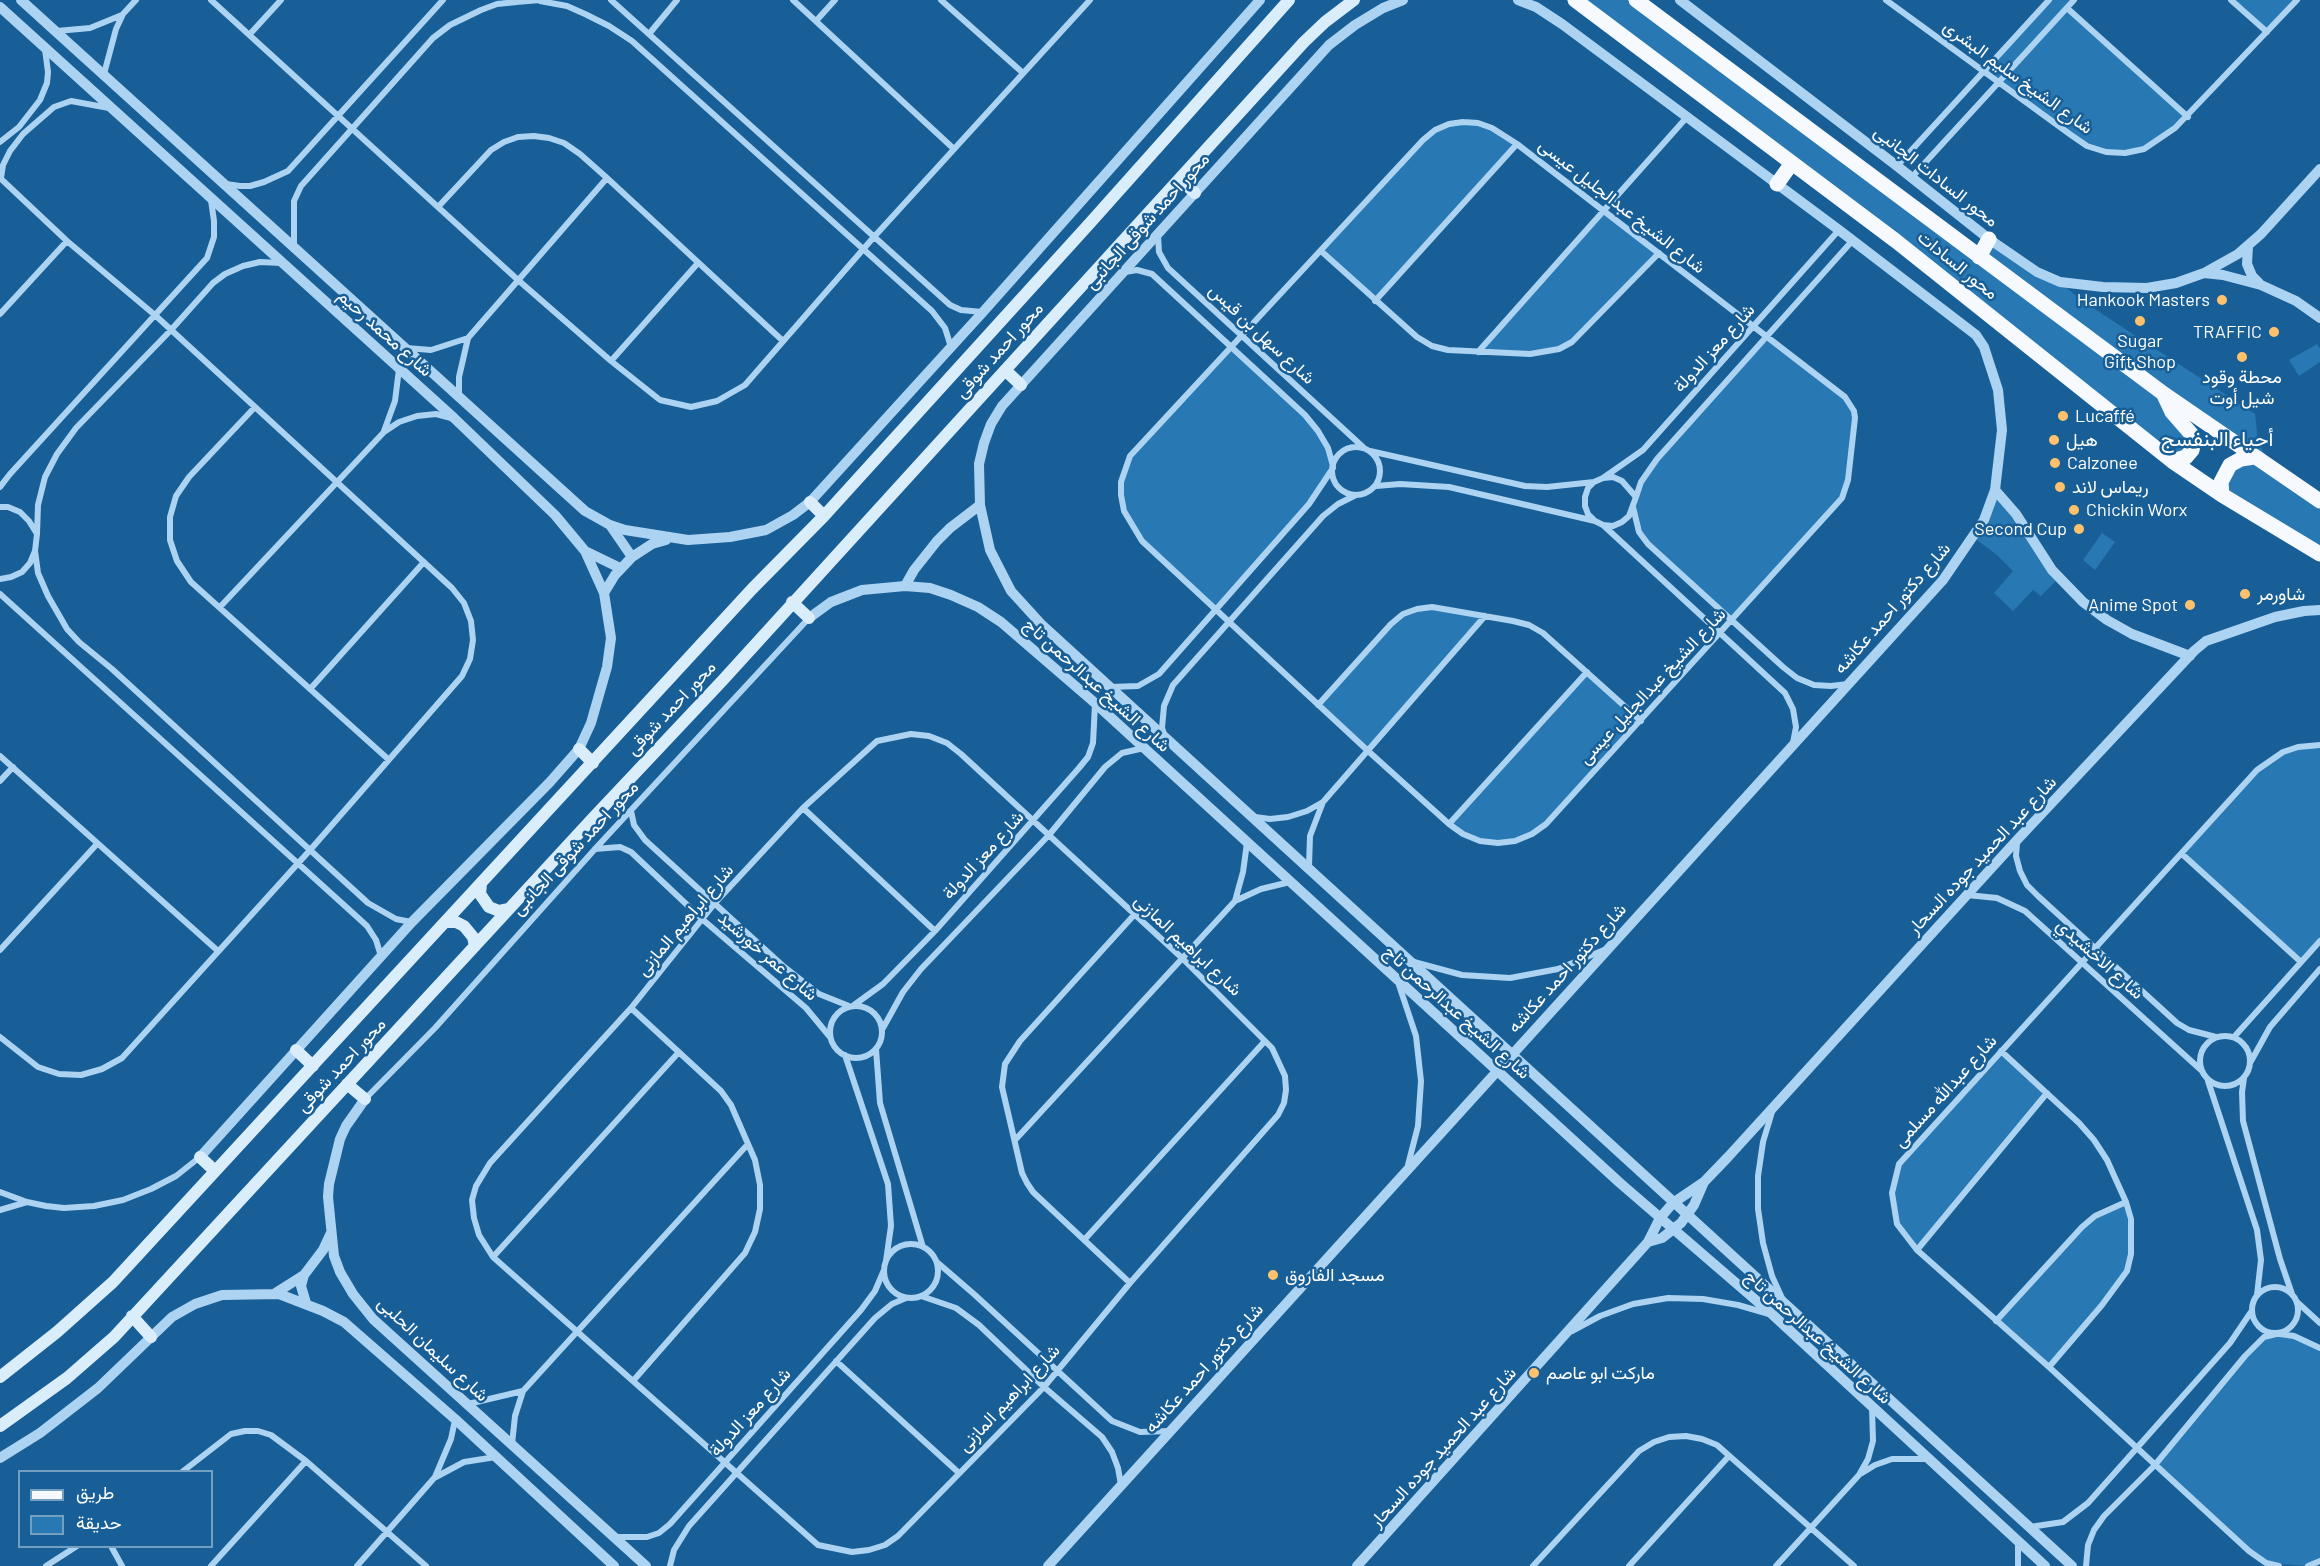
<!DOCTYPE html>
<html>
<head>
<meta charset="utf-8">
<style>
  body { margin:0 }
  #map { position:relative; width:2320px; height:1566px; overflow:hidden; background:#195f97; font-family:Barlow,Vazirmatn,sans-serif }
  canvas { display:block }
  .legend { position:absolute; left:18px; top:1470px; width:195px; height:78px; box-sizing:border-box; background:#195f97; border:2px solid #759fc1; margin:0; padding:8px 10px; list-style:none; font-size:18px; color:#fff }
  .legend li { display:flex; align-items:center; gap:12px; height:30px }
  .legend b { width:30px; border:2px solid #759fc1 }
</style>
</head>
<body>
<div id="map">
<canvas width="2320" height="1566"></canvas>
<ul class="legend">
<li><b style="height:8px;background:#f6faff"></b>طريق</li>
<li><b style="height:16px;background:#2878b3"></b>حديقة</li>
</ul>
</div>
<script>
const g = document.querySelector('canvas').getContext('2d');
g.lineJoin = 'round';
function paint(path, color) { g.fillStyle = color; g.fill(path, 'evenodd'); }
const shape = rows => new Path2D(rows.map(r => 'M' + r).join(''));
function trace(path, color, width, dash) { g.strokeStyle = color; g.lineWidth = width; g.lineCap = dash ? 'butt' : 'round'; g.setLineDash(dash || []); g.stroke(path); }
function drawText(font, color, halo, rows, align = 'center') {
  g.font = font + ' Barlow,Vazirmatn,sans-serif'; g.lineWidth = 5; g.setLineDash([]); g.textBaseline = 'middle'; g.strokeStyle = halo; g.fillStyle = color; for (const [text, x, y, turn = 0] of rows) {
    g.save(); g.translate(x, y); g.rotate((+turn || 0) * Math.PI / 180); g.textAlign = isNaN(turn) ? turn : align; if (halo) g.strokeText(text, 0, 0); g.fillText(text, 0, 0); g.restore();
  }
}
paint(shape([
  [1575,0,1636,0,1978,256,1989,239,2060,282,2081,300,2255,414,2258,442,2273,469,2320,501,2320,553,2222,495,2221,482,2248,457,2164,394,2193,436,2182,460],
  [2049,0,2074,0,2067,7,2188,117,2144,149,2125,153,2087,146,1983,72],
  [2231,0,2297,0,2267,32],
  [1463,122,1492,128,1517,144,1375,301,1321,251,1435,130],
  [1604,211,1659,253,1572,342,1530,354,1478,352],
  [1767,336,1851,403,1854,411,1846,489,1732,621,1639,532,1633,508,1641,482,1657,459],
  [2317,344,2320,349,2320,362,2299,376,2289,360],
  [1232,348,1305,415,1328,448,1333,468,1325,481,1216,610,1142,541,1132,525,1121,495,1130,456],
  [1995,490,2059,578,2041,596,2033,590,2013,611,1994,593,2013,571,1997,555,1973,537],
  [2102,533,2115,542,2095,570,2083,560],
  [1432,607,1485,616,1367,750,1318,705,1403,614],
  [1587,672,1641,721,1532,834,1498,843,1463,834,1449,824],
  [2320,745,2320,941,2301,962,2182,854,2257,770,2283,752],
  [2001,1051,2047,1093,1917,1250,1898,1224,1892,1193,1899,1164],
  [2126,1202,2131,1254,2127,1271,2049,1367,1996,1321,2082,1227],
  [2279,1333,2320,1349,2320,1559,2308,1566,2266,1563,2154,1466,2260,1341]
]), '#2878b3');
trace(shape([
  [211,0,518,280,611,361,660,400,691,407,717,401,745,385,873,238,1090,0],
  [611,0,950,305,961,310,982,312],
  [793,0,954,149],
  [941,0,1023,73],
  [1886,0,2071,135,2087,146,2106,152,2125,153,2144,149,2175,128,2297,0],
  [2231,0,2267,32],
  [540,1,567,6,585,14,609,26,632,41,932,311,945,328,951,347],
  [516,2,540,0],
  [2067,8,2188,117],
  [816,21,835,0],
  [57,31,90,28,122,15],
  [250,34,281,0],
  [649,34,677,0],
  [104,74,116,29,123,14,136,0],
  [1463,122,1478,123,1492,128,1517,144,1845,397,1854,411,1855,418,1848,480,1842,498,1546,824,1532,834,1515,841,1498,843,1480,841,1463,834,1449,824,1367,750,1142,541,1124,511,1121,495,1121,482,1130,456,1423,140,1435,130,1449,124,1463,122],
  [0,142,19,127,40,100,47,83,48,72,45,49],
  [1897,166,2049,0],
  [1912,177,2074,0],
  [0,178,67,241,156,316,452,588,464,603,471,621,473,640,470,659,462,676,311,849,122,1058,102,1069,81,1075,59,1074,38,1067,0,1037],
  [1,178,3,165,10,151,23,134,54,107,71,101,109,108],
  [226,184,240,186,250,186,264,182,288,171,443,0],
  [438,207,491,150,504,142,518,137,534,136,549,138,564,143,580,154,607,178,783,341],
  [1158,236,1159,252,1168,268,1363,447],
  [294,246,294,201,301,186,433,38,450,25,481,10,497,4,517,2],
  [1321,251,1417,337,1432,346,1448,350,1530,354,1559,349,1572,342,1659,253],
  [1125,272,1137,270,1152,274,1305,415,1318,431,1328,448,1333,466],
  [1375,301,1517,144],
  [0,314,67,241],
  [406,348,431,350,468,338,607,178],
  [1478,352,1687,117],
  [611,361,698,263],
  [459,396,459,377,468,338],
  [255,407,189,477,176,496,170,517,170,540,177,561,191,582,388,759],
  [384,431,395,401,399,369],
  '1332 471a24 24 0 1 1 48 0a24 24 0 1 1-48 0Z',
  [1370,451,1525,486,1547,487,1594,482],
  [1613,477,1622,481,1636,497,1629,516,1622,522,1613,526,1603,525,1595,521,1588,514,1585,506,1585,497,1588,488,1594,482,1603,478,1613,477],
  [1603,478,1643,450,1839,230],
  [1376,486,1400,484,1449,487,1595,521],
  [0,487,10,474,207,258,214,237,214,221,211,200],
  [1636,497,1641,482,1657,459,1853,240],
  [0,507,8,507,20,512,29,521,37,534,35,551,30,563,22,572,11,577,0,579],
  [1633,507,1639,532,1648,544,1783,667,1797,678,1814,685,1831,686,1848,684],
  [1603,525,1785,693,1793,709,1796,727,1793,743],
  [37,534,38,505,45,477,57,454,76,428,171,330,213,283,225,274,243,266,260,262,282,263],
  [35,551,38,573,48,596,67,629,79,642,112,669,368,903,396,919,411,922],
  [0,594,355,915,367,926,376,940,381,956],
  [220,607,384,432,399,422,417,416,436,414,451,418],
  [1111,687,1138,686,1159,674,1309,504,1333,468],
  [311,688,424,562],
  [1318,705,1391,624,1403,614,1417,609,1432,607,1513,621,1529,625,1543,633,1641,721],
  [911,734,929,736,947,743,961,754,1182,958,1272,1048,1285,1076,1286,1090,1284,1103,1278,1115,1130,1283,1044,1387,898,1536,885,1545,869,1550,852,1552,818,1545,493,1257,479,1235,474,1218,472,1200,476,1186,490,1163,631,1008,715,903,803,808,877,741,911,734],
  [1164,734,1162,728,1164,706,1173,685,1323,516,1338,504,1356,495],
  [0,756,218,951],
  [0,781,13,767],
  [803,808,935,931],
  [631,811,634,825,645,840,782,965,819,994,849,1006],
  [1255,817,1270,819,1288,817,1307,811,1323,802],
  [1449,824,1587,672],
  [2017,843,2016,856,2020,871,2027,885,2038,896,2177,1023,2189,1030,2216,1037],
  [595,849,620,847,631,852,702,919,806,1008,830,1037],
  [2182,854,2301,962],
  [1309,866,1310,836,1323,802,1485,616],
  [1967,895,1997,898,2025,911,2201,1070],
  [1235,901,1243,872,1247,843],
  [0,950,97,844],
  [1414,962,1462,975,1510,978,1558,969,1604,950],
  [1399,985,1416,1036,1421,1081,1418,1126,1408,1165],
  [854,1005,883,984,935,931,1079,768,1088,757,1093,743,1095,704],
  '830 1032a26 26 0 1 1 52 0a26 26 0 1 1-52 0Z',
  [631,1008,721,1091,731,1105,755,1160,760,1185,760,1209,755,1232,745,1253,633,1381],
  [883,1028,903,992,921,969,1049,835,1105,767,1122,753,1144,748],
  '2200 1061a25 25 0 1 1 50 0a25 25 0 1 1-50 0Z',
  [2234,1037,2320,941],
  [876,1049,880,1103,923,1247],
  [2001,1051,2079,1123,2094,1140,2107,1160,2126,1202,2131,1219,2131,1254,2127,1271,2102,1305,2049,1367],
  [845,1055,888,1184,891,1226,886,1261],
  [2250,1063,2270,1027,2320,969],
  [2244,1078,2242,1092,2243,1121,2280,1259,2292,1294],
  [2208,1081,2257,1230,2261,1260,2257,1295],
  [365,1099,435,1028,595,849,809,618],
  [1772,1112,1763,1142,1758,1176,1758,1209,1763,1243,1772,1276,1782,1298],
  [1016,1139,1235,901,1261,889,1290,882],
  [0,1192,27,1202,46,1206,64,1208,94,1206,123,1200,151,1189,176,1176,200,1157],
  [0,1210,27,1202],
  [1085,1239,1265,1041],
  '884 1271a27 27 0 1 1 54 0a27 27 0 1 1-54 0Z',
  [1917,1250,2047,1093],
  [493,1257,679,1052],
  [938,1263,975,1295,1112,1421,1140,1432,1169,1431],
  [1130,1283,1033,1192,1027,1183,1022,1173,1002,1087,1005,1064,1020,1041,1134,915],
  '2252 1310a23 23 0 1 1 46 0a23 23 0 1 1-46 0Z',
  [921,1296,956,1308,979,1325,1044,1387,1102,1437,1112,1452,1118,1468,1121,1485],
  [2297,1302,2320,1323],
  [1996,1321,2082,1227,2095,1216,2126,1202],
  [1572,1331,1600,1316,1633,1304,1668,1298,1703,1299,1738,1305,1769,1314],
  [2280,1334,2294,1336,2320,1348],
  [836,1361,959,1473],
  [468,1404,523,1391],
  [512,1444,515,1416,523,1391,748,1144],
  [182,1472,231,1434,245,1431,258,1431,271,1435,306,1461,426,1566],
  [1862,1473,1875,1465,1892,1459,1926,1459],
  [436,1477,464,1462,496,1457],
  [2030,1527,2063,1522,2088,1503,2230,1343,2251,1312],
  [615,1537,647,1537,659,1533,670,1524,861,1310,875,1291,884,1270],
  [2018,1542,2018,1566],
  [111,1546,122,1566],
  [46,1566,77,1546],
  [211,1566,306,1461],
  [357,1566,435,1477,451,1439,455,1420],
  [670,1566,674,1550,689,1526,875,1318,892,1304,906,1298],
  [1533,1566,1639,1451,1654,1442,1669,1437,1686,1436,1702,1439,1717,1445,1854,1566],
  [1629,1566,1729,1456],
  [1776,1566,1859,1475,1868,1459,1873,1441,1872,1407],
  [2086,1566,2088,1545,2094,1530,2104,1516,2154,1466,2245,1356,2264,1337,2276,1334],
  [2279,1566,2266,1563,2249,1551,2049,1367,1917,1250,1897,1224,1892,1193,1899,1164,2257,770,2283,752,2298,747,2320,745],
  [2308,1566,2320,1561]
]), '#acd3f1', 6);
trace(shape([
  [21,0,585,511,610,525,625,530,688,540,730,537,766,530,793,515,810,502,983,312,1260,0],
  [1403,0,1383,8,1355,25,1329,45,1002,406,991,424,984,443,979,464,980,505,990,550,1011,591,1042,625,2072,1566],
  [1680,0,1897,166,1989,239,2037,272,2060,282,2103,287,2147,288,2176,283,2204,273,2238,254,2261,234,2320,169],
  [0,7,454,418,555,515,585,551,604,593,611,638,607,667,591,723,579,749,550,782,412,922,200,1157],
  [2248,246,2247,264,2252,276,2259,283],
  [2204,273,2223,275,2261,285,2296,301,2320,318],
  [1995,490,2016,514,2052,570,2083,602,2107,620,2132,634,2190,656],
  [610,525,632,557],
  [585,551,620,568],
  [905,586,914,570,937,541,950,528,980,505],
  [604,593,615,575,632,557,652,544,666,540],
  [809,618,831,602,862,590,905,586,930,588,951,595,978,607,1001,622,1095,703,1620,1183,1773,1315,2045,1566],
  [365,1099,346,1126,340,1139,329,1184,328,1197,334,1256,340,1272,353,1294,373,1319,646,1566],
  [1648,1242,1662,1238,1681,1223,1694,1205,1704,1182],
  [304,1275,301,1286,306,1303],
  [274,1294,304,1275,323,1250,331,1233],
  [0,1458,40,1433,98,1388,172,1317,195,1304,222,1295,279,1294,323,1311,344,1322,455,1419,614,1566],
  [1048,1566,1943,580,1984,520,1995,490,2002,430,1998,390,1984,347,1976,335,1839,230,1562,24,1536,7,1518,0],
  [1357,1566,1648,1242,1660,1218,1673,1203,1704,1182,1728,1157,2017,840,2194,651,2206,641,2275,617,2304,611,2320,610]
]), '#acd3f1', 10);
trace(shape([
  [1180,179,1195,193],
  [1005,370,1021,385],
  [810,502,824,516],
  [792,602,809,618],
  [579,749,593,763],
  [481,884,480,894,489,907,499,911,509,909],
  [446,922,456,922,464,926,473,937,475,946],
  [296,1050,313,1066],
  [347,1084,365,1099],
  [200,1157,215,1171],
  [132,1316,151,1337],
  [0,1377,57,1332,113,1282,752,589,824,516,1090,223,1289,0],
  [0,1426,67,1378,114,1337,593,818,722,681,1304,42,1325,22,1354,0]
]), '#daedfb', 12);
trace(shape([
  [1575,0,1896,241,2172,461,2222,495,2320,554],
  [1636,0,2164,394,2320,501],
  [1777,184,1792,163],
  [1979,257,1989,239],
  [2164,395,2172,412,2193,436,2194,441,2192,450,2186,457,2172,461],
  [2222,495,2221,482,2230,465,2241,459,2254,457]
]), '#f6faff', 15);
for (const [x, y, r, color] of [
  [2222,300,6,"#ffc26c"],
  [2140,321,6,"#ffc26c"],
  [2274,332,6,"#ffc26c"],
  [2242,357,6,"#ffc26c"],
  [2063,416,6,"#ffc26c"],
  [2054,440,6,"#ffc26c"],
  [2055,463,6,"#ffc26c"],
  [2060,487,6,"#ffc26c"],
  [2074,510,6,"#ffc26c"],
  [2079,529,6,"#ffc26c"],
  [2245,594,6,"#ffc26c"],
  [2190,605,6,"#ffc26c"],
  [1273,1275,6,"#ffc26c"],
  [1534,1373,6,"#ffc26c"]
]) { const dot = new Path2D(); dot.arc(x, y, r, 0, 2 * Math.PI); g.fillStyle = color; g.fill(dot); trace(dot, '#195f97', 2); }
drawText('18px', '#fff', '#195f97', [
  ["شارع الشيخ سليم البشرى",2018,77,36],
  ["محور السادات الجانبى",1936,176,38],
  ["شارع الشيخ عبدالجليل عيسى",1622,206,38],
  ["محور احمد شوقى الجانبى",1147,221,-48],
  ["محور السادات",1958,265,39],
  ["شارع محمد رحيم",385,333,42],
  ["شارع سهل بن قيس",1262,334,43],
  ["شارع معز الدولة",1714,348,-48],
  ["محور احمد شوقى",999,350,-48],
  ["شارع دكتور احمد عكاشه",1892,608,-49],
  ["شارع الشيخ عبدالرحمن تاج",1097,685,42],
  ["شارع الشيخ عبدالجليل عيسى",1652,686,-47],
  ["محور احمد شوقى",671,708,-47],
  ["محور احمد شوقى الجانبى",575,848,-47],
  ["شارع معز الدولة",983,855,-48],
  ["شارع عبد الحميد جوده السحار",1982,855,-47],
  ["شارع ابراهيم المازنى",685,920,-50],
  ["شارع ابراهيم المازنى",1188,945,43],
  ["شارع عمر خورشيد",768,956,41],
  ["شارع الاخشيدي",2100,959,42],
  ["شارع دكتور احمد عكاشه",1567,968,-48],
  ["شارع الشيخ عبدالرحمن تاج",1457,1012,42],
  ["محور احمد شوقى",341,1065,-47],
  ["شارع عبدالله مسلمى",1945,1091,-48],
  ["شارع الشيخ عبدالرحمن تاج",1818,1337,42],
  ["شارع سليمان الحلبى",433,1349,43],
  ["شارع دكتور احمد عكاشه",1204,1368,-48],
  ["شارع ابراهيم المازنى",1009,1398,-47],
  ["شارع معز الدولة",750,1412,-48],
  ["شارع عبد الحميد جوده السحار",1443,1447,-48]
]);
drawText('18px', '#fff', '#195f97', [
  ["Hankook Masters",2210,300,"right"],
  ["TRAFFIC",2262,332,"right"],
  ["Sugar",2140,341,"center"],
  ["Gift Shop",2140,362,"center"],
  ["محطة وقود",2242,377,"center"],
  ["شيل أوت",2242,398,"center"],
  ["Lucaffé",2075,416],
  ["هيل",2066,440],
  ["Calzonee",2067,463],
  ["ريماس لاند",2072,487],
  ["Chickin Worx",2086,510],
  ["Second Cup",2067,529,"right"],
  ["شاورمر",2257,594],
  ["Anime Spot",2178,605,"right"],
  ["مسجد الفاروق",1285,1275],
  ["ماركت ابو عاصم",1546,1373]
], 'left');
drawText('21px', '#fff', '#195f97', [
  ["أحياء البنفسج",2217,439]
]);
</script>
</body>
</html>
